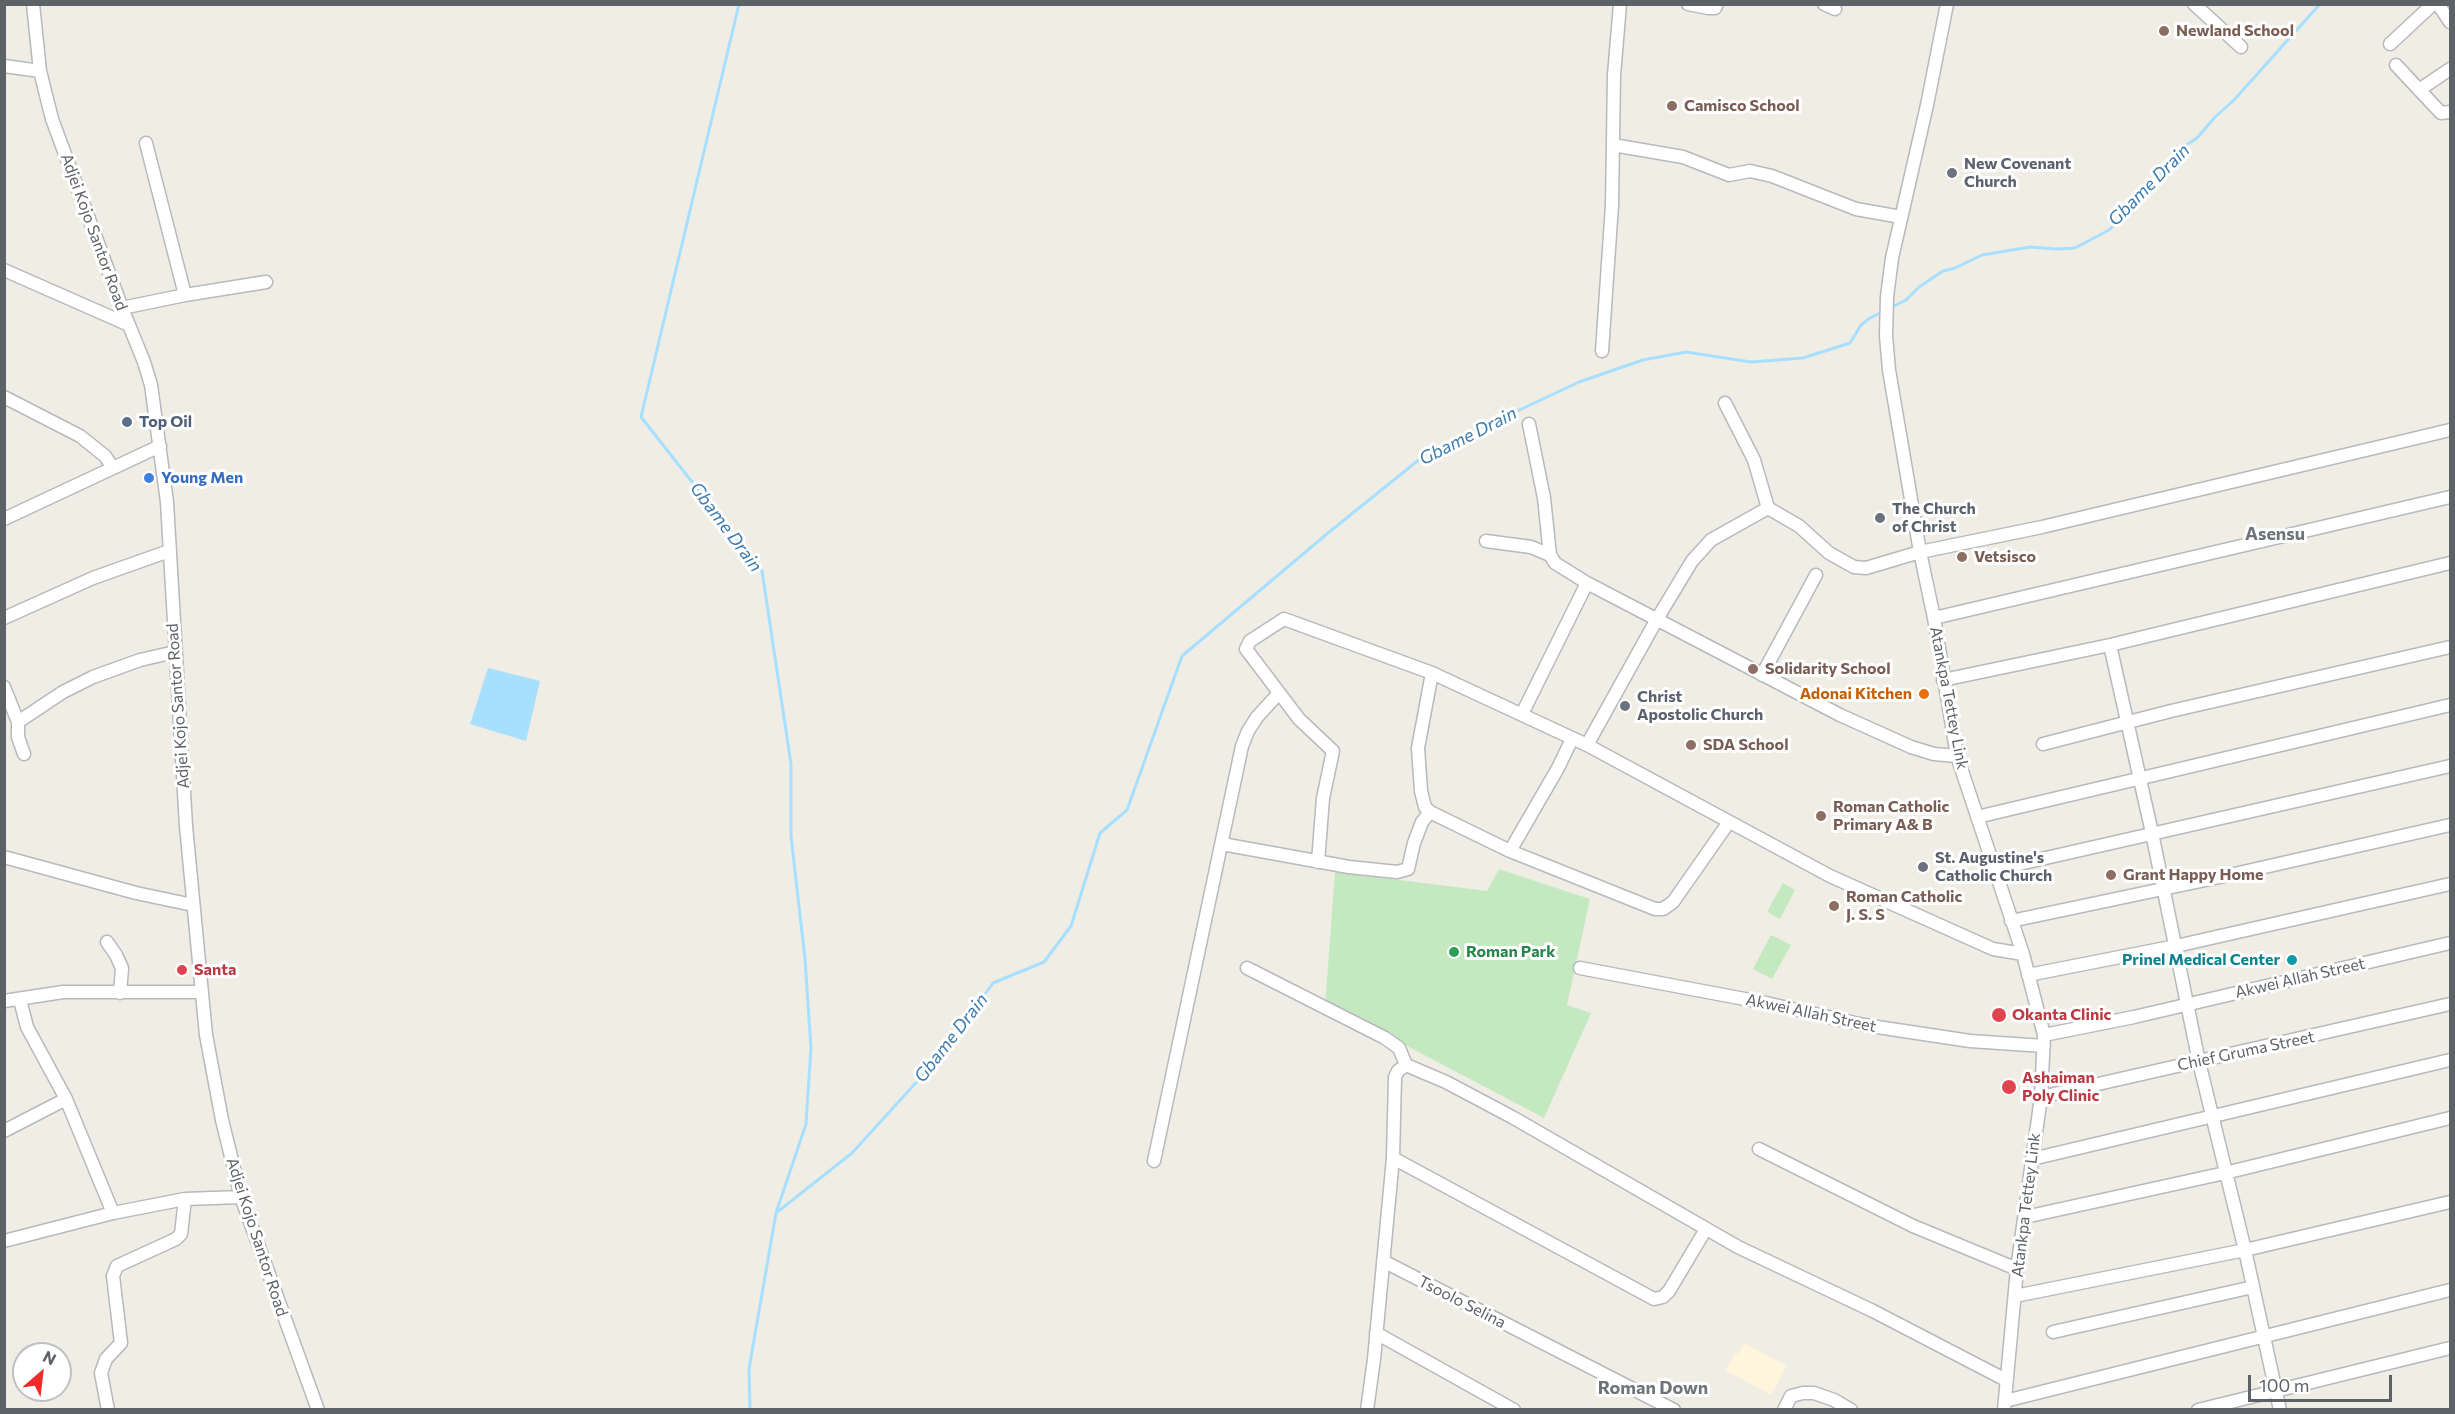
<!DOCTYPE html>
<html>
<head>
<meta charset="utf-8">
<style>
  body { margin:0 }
  #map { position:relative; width:2455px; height:1414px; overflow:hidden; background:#f0ede5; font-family:Commissioner,sans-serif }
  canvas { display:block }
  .frame { position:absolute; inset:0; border:6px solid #5d6267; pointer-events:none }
  .north { position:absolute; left:12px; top:1342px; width:60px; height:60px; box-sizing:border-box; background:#fff; border:2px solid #bec0c2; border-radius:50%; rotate:28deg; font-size:16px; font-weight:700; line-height:24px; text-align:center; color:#5d6267 }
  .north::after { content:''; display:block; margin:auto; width:21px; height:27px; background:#f22a29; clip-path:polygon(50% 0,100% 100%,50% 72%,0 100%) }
  .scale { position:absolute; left:2248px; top:1375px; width:144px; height:27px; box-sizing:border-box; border:3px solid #5d6267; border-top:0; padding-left:8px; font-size:18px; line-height:21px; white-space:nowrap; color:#5d6267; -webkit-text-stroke:4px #fff; paint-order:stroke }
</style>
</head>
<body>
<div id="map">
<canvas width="2455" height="1414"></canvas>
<div class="frame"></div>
<div class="north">N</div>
<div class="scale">100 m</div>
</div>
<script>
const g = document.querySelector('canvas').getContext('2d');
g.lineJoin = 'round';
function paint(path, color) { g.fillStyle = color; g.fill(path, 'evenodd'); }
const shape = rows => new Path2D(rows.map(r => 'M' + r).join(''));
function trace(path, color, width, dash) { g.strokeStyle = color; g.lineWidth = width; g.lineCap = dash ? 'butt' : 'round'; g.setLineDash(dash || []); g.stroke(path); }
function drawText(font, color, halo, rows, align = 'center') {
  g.font = font + ' Commissioner,sans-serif'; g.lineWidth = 6; g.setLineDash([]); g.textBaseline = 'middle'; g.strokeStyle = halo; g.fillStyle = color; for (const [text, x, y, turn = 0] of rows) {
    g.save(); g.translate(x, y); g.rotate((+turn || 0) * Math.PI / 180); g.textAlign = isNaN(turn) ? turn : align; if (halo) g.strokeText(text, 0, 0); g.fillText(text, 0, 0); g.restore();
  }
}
paint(shape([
  [1744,1343,1787,1366,1771,1395,1725,1370,1735,1353,1738,1354]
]), '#fff4dc');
paint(shape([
  [1499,869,1590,899,1567,1005,1591,1013,1544,1118,1392,1038,1325,1006,1335,872,1487,891],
  [1783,883,1795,890,1780,919,1767,912],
  [1771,935,1791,945,1772,979,1753,969]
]), '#c4e9c1');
paint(shape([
  [488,668,540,681,526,741,470,724]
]), '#a7dfff');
trace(shape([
  [739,4,641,417,762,571,791,764,791,836,805,959,811,1048,806,1124,776,1213,749,1369,750,1410],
  [1890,308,1906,300,1919,287,1943,271,1955,268,1982,255,2030,247,2056,249,2075,248,2109,230,2138,201,2180,149,2197,138,2215,117,2234,100,2320,4],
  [776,1213,852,1153,943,1053,993,983,1044,962,1071,926,1100,833,1127,810,1182,656,1328,533,1426,454,1579,382,1643,360,1686,352,1751,362,1803,358,1850,343,1861,325,1870,318,1884,311]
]), '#a7dfff', 3);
const minor = shape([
  [33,4,40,71,52,119,122,308,144,362,151,385,167,502,186,826,206,1035,222,1120,241,1197,318,1410],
  [1688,4,1708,8,1715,8,1717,4],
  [1824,4,1835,9],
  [1947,4,1927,105,1892,258,1887,297,1886,336,1889,370,1920,552,1934,618,1957,756,2023,954,2044,1035,2041,1097,2017,1269,2004,1410],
  [2194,4,2241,47],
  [2438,4,2450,22],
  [2390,44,2433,4],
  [2396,65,2441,113,2450,112],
  [4,66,40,71],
  [2419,90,2450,69],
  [146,143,185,295],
  [1613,145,1683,157,1729,175,1750,171,1772,176,1856,209,1901,217],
  [4,270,129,325],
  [122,308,185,295,266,282],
  [1602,351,1612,205,1614,75,1620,4],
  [4,397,80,436,105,456,113,468],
  [1725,403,1754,460,1768,508],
  [1529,424,1544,498,1550,555,1555,563,1587,583,1840,715,1911,747,1934,754,1957,756],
  [4,519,160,446],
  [1486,541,1531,547,1550,555],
  [4,618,93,578,169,551],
  [1934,618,2450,497],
  [2110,645,2152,833,2199,1062,2245,1250,2280,1410],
  [1432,673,1418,748,1421,791,1425,807,1430,812,1510,851,1655,909,1663,909,1673,902,1729,822],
  [1762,675,1816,575],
  [1943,680,2110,645,2450,563],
  [4,687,18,722,18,737,24,754],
  [1522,714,1587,583],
  [18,722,63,692,93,677,140,660,175,652],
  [2043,744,2171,711,2450,647],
  [1587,745,1657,619,1692,561,1711,540,1768,508,1799,526,1829,553,1854,567,1866,568,1920,552,2042,527,2450,430],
  [1977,817,2450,705],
  [1222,844,1349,867,1397,872,1408,869,1414,843,1422,822,1430,812],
  [1510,851,1558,768,1572,739],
  [4,857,136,893,193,905],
  [1318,862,1323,798,1333,751,1299,719,1246,649,1250,641,1284,619,1432,673,1587,745,1830,876,1993,949,2023,954],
  [1993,870,2450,766],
  [2011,921,2234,874,2450,825],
  [107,942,116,955,122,968,120,993],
  [1247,968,1385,1038,1399,1048,1406,1065],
  [1580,968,1766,1003,1864,1025,1970,1041,2044,1046],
  [2028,975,2176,946,2450,884],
  [20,1000,27,1027,66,1099,113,1213],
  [4,1001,63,992,200,992],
  [2044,1035,2134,1017,2450,943],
  [2041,1097,2450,1004],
  [4,1131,66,1099],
  [1759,1149,1913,1226,2017,1269],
  [1393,1158,1654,1299,1663,1297,1669,1291,1706,1229],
  [2032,1159,2450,1060],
  [1154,1161,1242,746,1248,731,1257,717,1279,693],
  [2025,1217,2225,1173,2450,1118],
  [4,1241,113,1213,185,1199,241,1197],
  [1383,1261,1674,1410],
  [2015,1296,2245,1250,2450,1202],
  [2053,1332,2253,1287],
  [1376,1333,1514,1410],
  [2005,1401,2450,1290],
  [108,1410,101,1373,106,1359,121,1343,113,1276,117,1266,176,1239,181,1234,185,1199],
  [1367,1410,1374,1359,1393,1158,1395,1077,1398,1071,1406,1065,1446,1082,1512,1117,1738,1247,1873,1311,2006,1380],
  [1784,1410,1791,1396,1803,1393,1814,1393,1834,1400,1851,1410],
  [2198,1410,2450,1348]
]);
trace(minor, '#b6b9bd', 15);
trace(minor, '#fff', 12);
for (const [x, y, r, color] of [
  [2164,31,6,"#8d6e63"],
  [1672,106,6,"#8d6e63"],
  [1952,173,6,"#6b7280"],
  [127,422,6,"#5c6f8a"],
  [149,478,6,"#3f7fe0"],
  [1880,518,6,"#6b7280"],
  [1962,557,6,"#8d6e63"],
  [1753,669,6,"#8d6e63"],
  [1924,694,6,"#e8710a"],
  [1625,706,6,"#6b7280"],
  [1691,745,6,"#8d6e63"],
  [1821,816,6,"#8d6e63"],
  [1923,867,6,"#6b7280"],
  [2111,875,6,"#8d6e63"],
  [1834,906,6,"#8d6e63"],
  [1454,952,6,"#2e9e5b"],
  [2292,960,6,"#0f9aa8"],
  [182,970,6,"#e0444e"],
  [1999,1015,8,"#e0444e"],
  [2009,1087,8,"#e0444e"]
]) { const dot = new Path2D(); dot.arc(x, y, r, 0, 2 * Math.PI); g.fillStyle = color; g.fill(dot); trace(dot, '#fff', 2); }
drawText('bold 16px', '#785e54', '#fff', [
  ["Newland School",2176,31],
  ["Camisco School",1684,106],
  ["Vetsisco",1974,557],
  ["Solidarity School",1765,669],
  ["SDA School",1703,745],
  ["Roman Catholic",1833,807],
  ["Primary A& B",1833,825],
  ["Grant Happy Home",2123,875],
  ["Roman Catholic",1846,897],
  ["J. S. S",1846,915]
], 'left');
drawText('bold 16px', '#5b616d', '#fff', [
  ["New Covenant",1964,164],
  ["Church",1964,182],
  ["The Church",1892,509],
  ["of Christ",1892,527],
  ["Christ",1637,697],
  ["Apostolic Church",1637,715],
  ["St. Augustine's",1935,858],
  ["Catholic Church",1935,876]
], 'left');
drawText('16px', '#5d6267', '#fff', [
  ["Adjei Kojo Santor Road",94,232,70],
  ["Atankpa Tettey Link",1949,698,79],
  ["Adjei Kojo Santor Road",178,706,-94],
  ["Akwei Allah Street",2300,978,-13],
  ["Akwei Allah Street",1811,1013,12],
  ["Chief Gruma Street",2246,1051,-12],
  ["Atankpa Tettey Link",2026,1205,-83],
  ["Adjei Kojo Santor Road",257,1237,72],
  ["Tsoolo Selina",1462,1302,27]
]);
drawText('bold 16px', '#4e5e75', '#fff', [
  ["Top Oil",139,422]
], 'left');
drawText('bold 16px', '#366cbe', '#fff', [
  ["Young Men",161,478]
], 'left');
drawText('bold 16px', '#c56008', '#fff', [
  ["Adonai Kitchen",1912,694]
], 'right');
drawText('bold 16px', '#27864d', '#fff', [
  ["Roman Park",1466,952]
], 'left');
drawText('bold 16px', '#0d838f', '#fff', [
  ["Prinel Medical Center",2280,960]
], 'right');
drawText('bold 16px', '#be3a42', '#fff', [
  ["Santa",194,970],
  ["Okanta Clinic",2012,1015],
  ["Ashaiman",2022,1078],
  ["Poly Clinic",2022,1096]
], 'left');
drawText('italic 18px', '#3b7bae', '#fff', [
  ["Gbame Drain",2149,185,-45],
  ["Gbame Drain",1468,436,-27],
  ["Gbame Drain",726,527,53],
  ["Gbame Drain",951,1038,-52]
]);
drawText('bold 18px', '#6e7479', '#fff', [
  ["Asensu",2275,534],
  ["Roman Down",1653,1388]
]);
</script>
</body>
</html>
